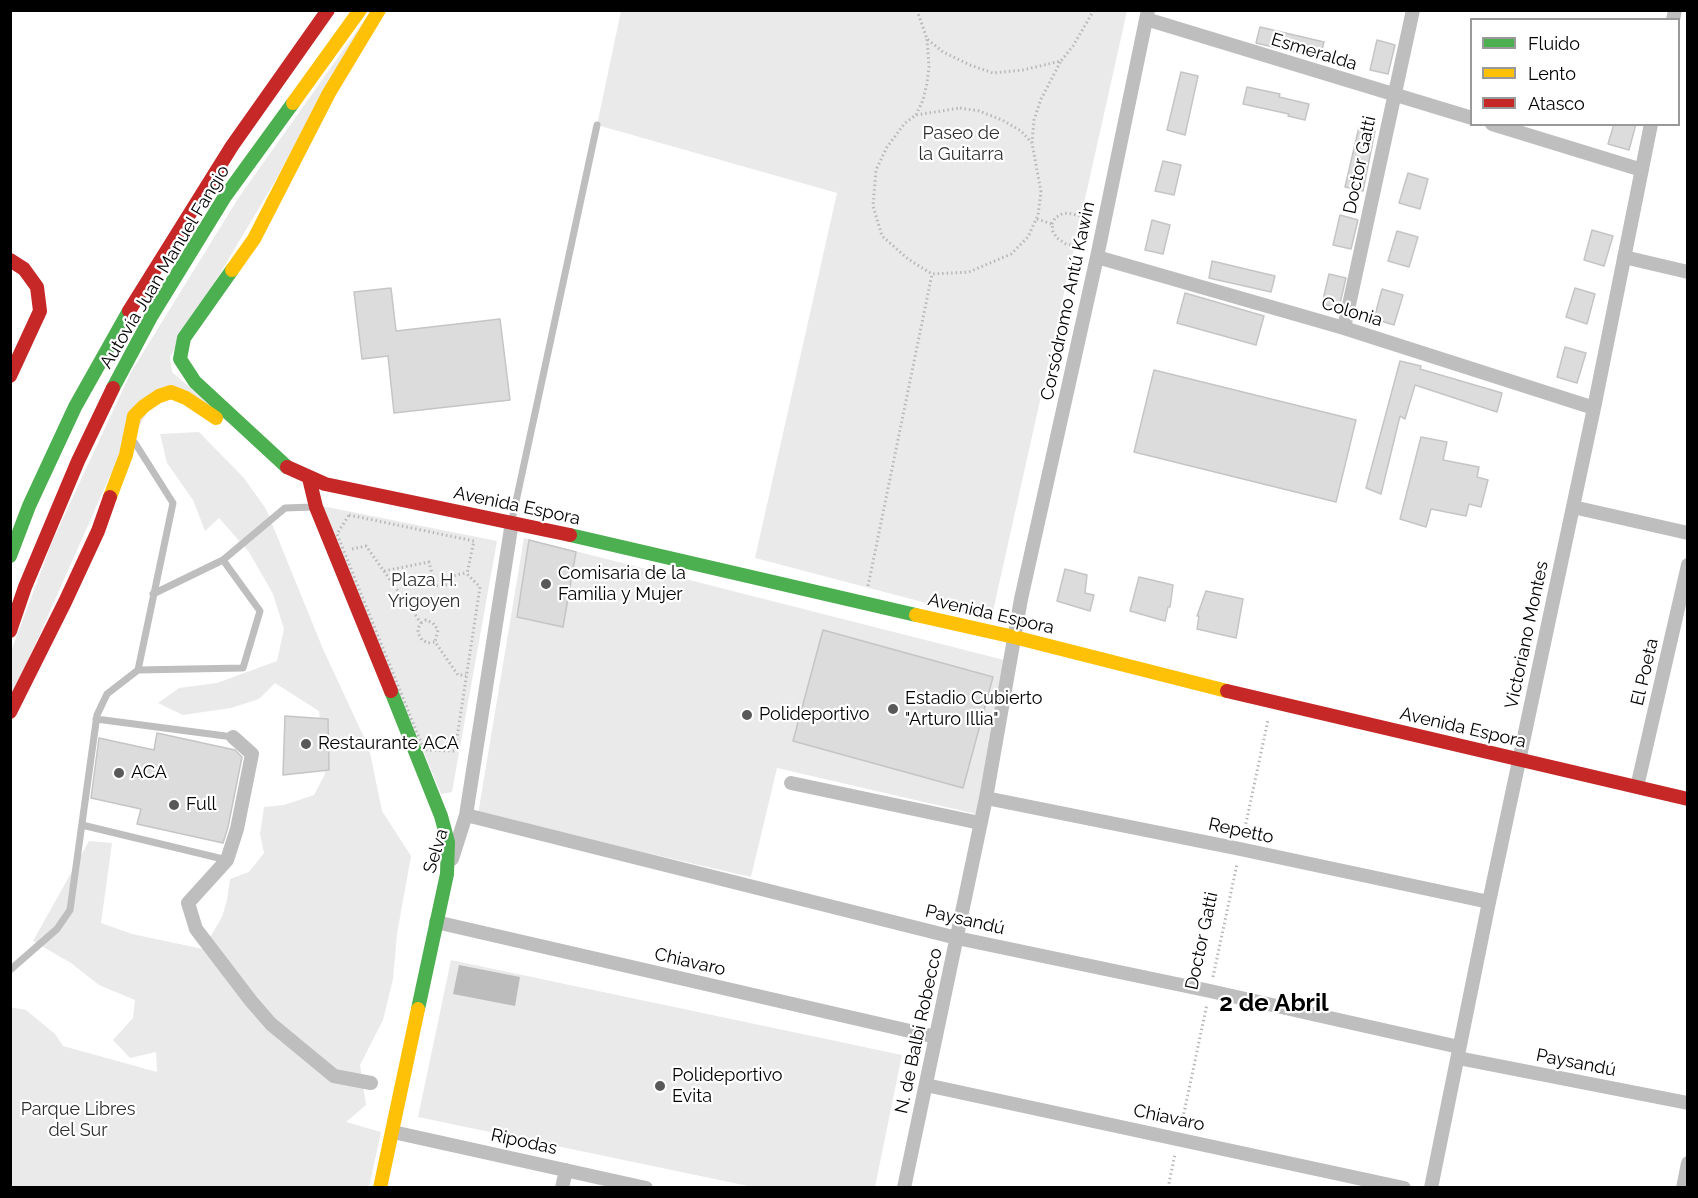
<!DOCTYPE html>
<html>
<head>
<meta charset="utf-8">
<style>
  body { margin:0 }
  #map { position:relative; width:1698px; height:1198px; overflow:hidden; background:#fff; font-family:Raleway,sans-serif }
  canvas { display:block }
  .frame { position:absolute; inset:0; border:12px solid #000; pointer-events:none }
  .legend { position:absolute; left:1470px; top:18px; width:210px; height:108px; box-sizing:border-box; background:#fff; border:2px solid #999; margin:0; padding:8px 10px; list-style:none; font-size:18px; color:#000 }
  .legend li { display:flex; align-items:center; gap:12px; height:30px }
  .legend b { width:30px; border:2px solid #999 }
</style>
</head>
<body>
<div id="map">
<canvas width="1698" height="1198"></canvas>
<div class="frame"></div>
<ul class="legend">
<li><b style="height:8px;background:#4caf50"></b>Fluido</li>
<li><b style="height:8px;background:#ffc107"></b>Lento</li>
<li><b style="height:8px;background:#c62828"></b>Atasco</li>
</ul>
</div>
<script>
const g = document.querySelector('canvas').getContext('2d');
g.lineJoin = 'round';
function paint(path, color) { g.fillStyle = color; g.fill(path, 'evenodd'); }
const shape = rows => new Path2D(rows.map(r => 'M' + r).join(''));
function trace(path, color, width, dash) { g.strokeStyle = color; g.lineWidth = width; g.lineCap = dash ? 'butt' : 'round'; g.setLineDash(dash || []); g.stroke(path); }
function drawText(font, color, halo, rows, align = 'center') {
  g.font = font + ' Raleway,sans-serif'; g.lineWidth = 4.5; g.setLineDash([]); g.textBaseline = 'middle'; g.strokeStyle = halo; g.fillStyle = color; for (const [text, x, y, turn = 0] of rows) {
    g.save(); g.translate(x, y); g.rotate((+turn || 0) * Math.PI / 180); g.textAlign = isNaN(turn) ? turn : align; if (halo) g.strokeText(text, 0, 0); g.fillText(text, 0, 0); g.restore();
  }
}
paint(shape([
  [371,11,271,188,170,357,172,372,232,424,161,389,109,478,11,699,10,653,13,646,52,542,131,372,239,197],
  [621,11,1127,11,991,620,755,558,837,193,597,125],
  [199,432,244,478,266,509,323,649,369,748,382,811,411,856,397,934,393,979,383,1020,360,1065,366,1105,346,1122,381,1132,369,1187,11,1187,10,1007,26,1010,55,1034,63,1046,157,1072,156,1052,130,1058,113,1040,133,1018,135,1000,99,985,71,963,33,941,89,841,112,843,101,923,132,934,203,949,222,917,227,900,230,879,249,872,264,853,260,834,264,807,284,805,314,795,325,774,319,711,275,683,259,699,231,708,183,715,158,703,179,688,217,683,277,661,284,629,273,594,249,552,219,518,205,531,193,500,167,463,160,434],
  [322,506,497,541,452,792,441,794],
  [524,538,1012,662,976,814,777,768,751,877,478,814],
  [451,960,902,1055,875,1187,753,1187,418,1117]
]), '#eaeaea');
paint(shape([
  [459,965,520,977,515,1006,453,994]
]), '#bcbcbc');
const building = shape([
  [1260,27,1324,42,1320,58,1256,43,1260,27],
  [1377,40,1395,45,1388,74,1370,70,1377,40],
  [1181,72,1198,76,1185,135,1167,130,1181,72],
  [1247,87,1280,94,1279,97,1309,104,1305,120,1288,116,1289,114,1243,104,1247,87],
  [1614,124,1636,124,1629,150,1608,144,1614,124],
  [1359,127,1375,131,1363,191,1345,187,1359,127],
  [1163,161,1181,165,1174,195,1155,191,1163,161],
  [1408,173,1428,179,1420,209,1399,203,1408,173],
  [1340,215,1358,220,1351,249,1333,245,1340,215],
  [1152,220,1170,225,1163,254,1145,250,1152,220],
  [1592,230,1613,236,1604,266,1584,260,1592,230],
  [1397,231,1418,237,1409,267,1388,261,1397,231],
  [1212,261,1275,276,1271,292,1209,278,1212,261],
  [1329,274,1346,278,1339,308,1322,304,1329,274],
  [391,288,396,331,500,319,510,400,394,413,388,356,362,359,354,292,391,288],
  [1575,288,1595,294,1587,324,1566,317,1575,288],
  [1382,289,1403,295,1394,325,1374,319,1382,289],
  [1185,293,1264,316,1256,345,1177,323,1185,293],
  [1565,347,1586,353,1577,383,1557,377,1565,347],
  [1400,361,1421,366,1420,369,1502,393,1497,412,1415,385,1405,419,1400,416,1381,494,1366,488,1400,361],
  [1154,370,1356,420,1336,502,1134,452,1154,370],
  [1421,437,1447,442,1443,460,1479,467,1477,477,1488,480,1481,507,1469,504,1466,516,1431,509,1426,527,1400,519,1421,437],
  [529,540,576,552,563,627,517,617,529,540],
  [1065,569,1087,575,1085,593,1094,595,1090,611,1057,601,1065,569],
  [1139,577,1173,585,1170,607,1168,607,1165,621,1130,611,1139,577],
  [1206,591,1243,599,1236,638,1197,629,1199,616,1197,616,1206,591],
  [823,630,993,677,963,788,793,741,823,630],
  [285,716,328,719,329,770,283,775,285,716],
  [157,733,235,750,242,757,228,827,223,843,137,824,141,809,91,798,99,738,154,750,157,733]
]);
paint(building, '#dcdcdc');
trace(building, '#c5c5c5', 1.5);
trace(shape([
  [917,10,927,39,943,52,970,65,993,73,1023,70,1061,61,1073,46,1094,10],
  [960,108,979,111,1002,120,1021,131,1032,143,1041,192,1038,215,1028,237,1011,254,969,272,932,274,908,259,882,236,873,206,876,170,887,147,905,123,916,115,960,108],
  [916,115,923,100,927,83,929,67,927,39],
  [1032,143,1034,120,1041,99,1061,61],
  [1037,219,1052,224,1053,232,1057,238,1066,244,1075,246],
  [1052,224,1055,218,1062,214,1068,213,1081,216],
  [349,515,474,541,467,574,480,587,455,751,424,750,337,534,349,515],
  [352,549,366,546,421,623,418,628,418,633,422,640,428,643,435,642,458,675,466,675],
  [384,571,429,562,435,586,453,584,452,576,465,573],
  [868,586,932,274],
  [421,623,426,620,433,623,438,630,435,642],
  [1243,837,1268,720],
  [1213,977,1237,864],
  [1181,1127,1207,1004],
  [1168,1188,1175,1154]
]), '#b8b8b8', 3, [1.5, 3]);
trace(shape([
  [512,520,597,125],
  [223,560,285,508,313,507],
  [138,670,243,668,260,611,223,560,153,594],
  [96,719,233,737],
  [82,825,227,860],
  [10,970,57,929,70,910,97,715,107,694,138,670,173,503,135,443]
]), '#bebebe', 7);
trace(shape([
  [1146,19,1472,118],
  [1673,20,1675,10],
  [1492,124,1642,170],
  [1097,257,1344,328,1594,408],
  [1624,257,1688,272],
  [1344,328,1413,10],
  [1573,507,1688,533],
  [233,737,252,754,237,829,227,860,188,903,196,929,251,1001,271,1024,334,1076,371,1083],
  [791,783,980,823],
  [1637,787,1688,565],
  [986,798,1240,849,1489,902],
  [466,815,957,938,1210,991,1459,1047],
  [452,859,466,815,512,522],
  [436,922,936,1037],
  [1458,1058,1688,1103],
  [926,1085,1404,1188],
  [393,1132,646,1188],
  [562,1188,566,1170],
  [904,1188,986,798,1021,599,1097,257,1148,10],
  [1431,1188,1489,902,1594,408,1651,124],
  [1683,1188,1688,1163]
]), '#bebebe', 14);
trace(shape([
  [232,270,184,338,180,359,195,382,287,467],
  [113,388,152,315,224,198,293,103],
  [570,535,916,615],
  [10,556,29,506,75,407,129,311],
  [391,691,441,816,448,842,447,874,418,1009]
]), '#4caf50', 14);
trace(shape([
  [293,103,360,10],
  [232,270,254,239,329,93,379,10],
  [110,497,126,455,134,416,144,406,159,396,171,392,186,398,216,418],
  [916,615,1014,637,1227,691],
  [380,1188,418,1009]
]), '#ffc107', 14);
trace(shape([
  [10,260,24,269,37,287,40,311,10,376],
  [129,311,232,146,328,10],
  [287,467,325,484,570,535],
  [309,478,316,507,391,691],
  [10,631,25,587,78,461,113,388],
  [1227,691,1688,799],
  [10,712,65,602,98,531,110,497]
]), '#c62828', 14);
for (const [x, y, r, color] of [
  [546,584,6,"#595959"],
  [893,709,6,"#595959"],
  [747,715,6,"#595959"],
  [306,744,6,"#595959"],
  [119,773,6,"#595959"],
  [174,805,6,"#595959"],
  [660,1086,6,"#595959"]
]) { const dot = new Path2D(); dot.arc(x, y, r, 0, 2 * Math.PI); g.fillStyle = color; g.fill(dot); trace(dot, '#fff', 2); }
drawText('18px', '#000', '#fff', [
  ["Esmeralda",1314,52,17],
  ["Doctor Gatti",1360,165,-78],
  ["Autovía Juan Manuel Fangio",165,267,-59],
  ["Corsódromo Antú Kawin",1068,301,-78],
  ["Colonia",1352,312,17],
  ["Avenida Espora",517,506,12],
  ["Avenida Espora",991,614,13],
  ["Victoriano Montes",1527,635,-78],
  ["El Poeta",1645,672,-77],
  ["Avenida Espora",1463,728,13],
  ["Repetto",1241,831,12],
  ["Selva",436,851,-73],
  ["Paysandú",965,920,13],
  ["Doctor Gatti",1202,941,-78],
  ["Chiavaro",690,962,13],
  ["N. de Balbi Robecco",919,1031,-78],
  ["Paysandú",1576,1063,11],
  ["Chiavaro",1169,1118,12],
  ["Ripodas",524,1142,12]
]);
drawText('18px', '#2f2f2f', '#fff', [
  ["Paseo de",961,134],
  ["la Guitarra",961,155],
  ["Plaza H.",424,581],
  ["Yrigoyen",424,602],
  ["Parque Libres",78,1110],
  ["del Sur",78,1131]
]);
drawText('18px', '#000', '#fff', [
  ["Comisaria de la",558,574],
  ["Familia y Mujer",558,595],
  ["Estadio Cubierto",905,699],
  ["\"Arturo Illia\"",905,720],
  ["Polideportivo",759,715],
  ["Restaurante ACA",318,744],
  ["ACA",131,773],
  ["Full",186,805],
  ["Polideportivo",672,1076],
  ["Evita",672,1097]
], 'left');
drawText('bold 24px', '#000', '#fff', [
  ["2 de Abril",1274,1004]
]);
</script>
</body>
</html>
